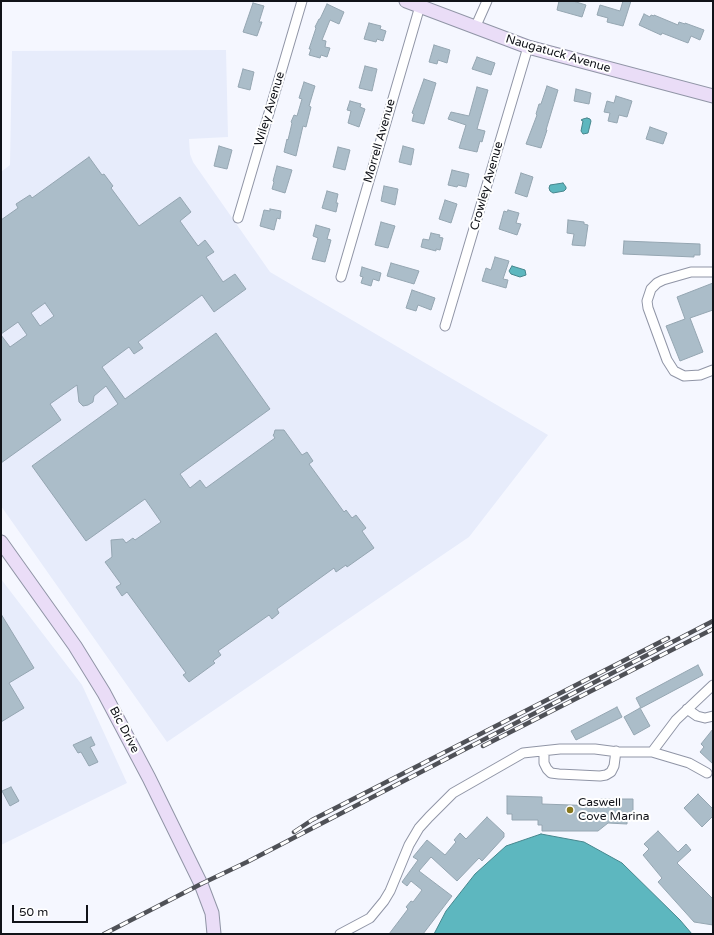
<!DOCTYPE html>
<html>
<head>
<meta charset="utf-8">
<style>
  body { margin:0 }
  #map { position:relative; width:714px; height:935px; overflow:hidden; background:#f5f7ff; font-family:"Varela Round",sans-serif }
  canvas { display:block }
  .frame { position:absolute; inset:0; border:2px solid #111319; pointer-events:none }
  .scale { position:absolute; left:12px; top:905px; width:76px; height:18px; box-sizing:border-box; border:2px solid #111319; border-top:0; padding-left:5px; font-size:12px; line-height:14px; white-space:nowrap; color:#111319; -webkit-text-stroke:3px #fff; paint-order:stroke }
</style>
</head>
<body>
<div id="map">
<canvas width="714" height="935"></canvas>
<div class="frame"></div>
<div class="scale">50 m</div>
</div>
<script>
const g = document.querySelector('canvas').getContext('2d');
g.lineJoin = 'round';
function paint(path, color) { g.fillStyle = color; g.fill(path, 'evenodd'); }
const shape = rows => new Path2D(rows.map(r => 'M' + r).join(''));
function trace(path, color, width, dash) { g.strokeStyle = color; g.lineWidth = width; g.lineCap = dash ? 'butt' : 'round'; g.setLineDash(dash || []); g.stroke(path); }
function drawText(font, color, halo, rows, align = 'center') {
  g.font = font + ' "Varela Round",sans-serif'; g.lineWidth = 4; g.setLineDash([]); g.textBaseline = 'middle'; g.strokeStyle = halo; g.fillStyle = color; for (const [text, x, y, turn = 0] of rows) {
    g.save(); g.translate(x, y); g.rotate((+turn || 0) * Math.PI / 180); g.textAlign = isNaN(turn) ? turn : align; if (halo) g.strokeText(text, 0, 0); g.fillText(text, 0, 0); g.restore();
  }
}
paint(shape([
  [226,50,228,137,189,139,190,154,193,162,270,272,548,435,469,537,167,742,1,506,1,172,10,165,12,51],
  [1,579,82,685,127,783,1,845]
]), '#e7ecfb');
const water = shape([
  [587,118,590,119,591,121,588,133,583,134,581,131,583,121,581,120,583,119,587,118],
  [563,183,566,187,566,189,564,191,553,193,550,191,549,188,550,185,563,183],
  [512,266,525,270,526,275,520,277,511,274,509,271,512,266],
  [541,834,584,842,622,863,680,920,692,934,434,934,446,911,475,874,506,846,541,834]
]);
paint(water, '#5db7bf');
trace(water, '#46868d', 1);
const building = shape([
  [559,1,573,1,586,5,582,17,557,10,559,1],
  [623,1,631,1,623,26,607,22,608,18,597,15,600,5,620,11,623,1],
  [253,3,264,6,259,22,262,22,257,36,243,32,253,3],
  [327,4,344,12,339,24,330,20,322,40,326,41,325,47,330,48,327,57,321,55,320,58,309,55,311,49,309,49,316,28,315,27,319,19,320,19,327,4],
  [644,14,650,17,651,15,654,16,654,15,678,25,679,22,685,24,685,23,704,30,700,40,691,36,688,43,662,33,661,35,639,25,644,14],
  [369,23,381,26,380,29,386,31,383,41,377,39,376,42,364,39,369,23],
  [434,45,450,50,447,63,438,60,437,64,429,62,434,45],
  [477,57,495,63,491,75,472,69,477,57],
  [365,66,377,69,372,91,359,88,365,66],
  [243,69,254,72,250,90,238,87,243,69],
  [424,79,436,83,424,124,412,121,414,114,412,113,424,79],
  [304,82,315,86,309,106,311,107,306,127,303,126,296,156,284,152,287,139,288,140,292,123,291,122,294,115,297,116,302,99,299,98,304,82],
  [547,86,558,90,546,130,547,130,541,148,526,144,537,115,536,114,539,104,541,104,547,86],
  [477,87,488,90,477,129,485,131,482,142,480,141,477,152,459,148,466,125,448,119,451,112,469,116,477,87],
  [576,89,591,93,589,104,574,101,576,89],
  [616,96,632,101,627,117,619,115,617,123,608,121,610,113,604,112,607,101,614,103,616,96],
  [350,101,361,104,360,107,365,109,359,127,348,123,351,111,347,110,350,101],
  [650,127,667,133,663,144,646,139,650,127],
  [219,146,232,150,227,169,214,166,219,146],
  [403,146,414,149,411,165,399,162,403,146],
  [338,147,350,150,345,170,333,167,338,147],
  [89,157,102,175,104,174,113,186,111,188,139,226,180,197,191,212,180,221,198,246,205,240,214,252,206,257,223,282,235,274,246,289,214,312,202,295,138,342,143,348,134,354,129,347,102,367,125,399,216,333,270,409,180,474,190,488,200,480,206,488,275,438,273,435,274,434,275,430,284,430,302,455,307,452,313,461,309,464,344,512,346,510,352,518,356,515,366,528,362,531,374,548,347,567,346,565,336,572,334,568,277,609,279,613,272,619,269,615,218,651,221,655,213,661,215,663,189,682,183,675,186,673,127,592,122,596,116,587,121,584,105,562,112,557,111,540,123,539,126,543,133,538,135,540,161,522,145,499,86,541,32,466,118,404,106,386,94,396,93,402,88,405,83,406,79,402,77,385,50,404,61,420,1,463,1,335,10,347,27,335,18,322,1,334,1,220,18,208,16,204,30,195,32,198,89,157],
  [45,303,54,316,40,326,31,313,45,303],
  [277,166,292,170,285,193,272,189,274,182,273,181,277,166],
  [452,170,469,174,466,187,458,185,457,187,448,185,452,170],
  [521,173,533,177,527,197,515,193,521,173],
  [384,186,398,189,395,205,381,201,384,186],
  [327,191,338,194,336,203,338,203,336,212,322,208,327,191],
  [445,200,457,204,451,223,439,219,445,200],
  [270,209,281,211,280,219,277,218,274,230,260,226,264,210,270,211,270,209],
  [508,210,519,213,516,223,521,224,517,235,499,229,504,211,507,212,508,210],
  [568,220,584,222,584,224,588,225,585,246,572,245,574,234,567,233,568,220],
  [381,222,395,226,388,248,375,245,381,222],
  [316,225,330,229,327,239,331,240,325,262,312,259,318,238,313,236,316,225],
  [431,233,440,235,439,237,443,238,440,250,436,249,436,251,421,247,423,239,429,240,431,233],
  [624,241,700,244,700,255,694,255,694,257,623,254,624,241],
  [495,257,509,261,503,279,508,280,506,288,482,281,486,268,491,270,495,257],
  [391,263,419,271,414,284,387,276,391,263],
  [362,267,381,273,379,281,373,279,371,286,361,283,363,277,360,276,362,267],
  [713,283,713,310,690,318,703,352,680,361,666,326,685,319,677,297,713,283],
  [412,290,435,298,431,310,418,305,416,311,406,308,412,290],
  [1,614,34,668,9,683,24,708,1,722,1,614],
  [698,665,703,675,641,708,636,698,698,665],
  [617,707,622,717,576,740,571,731,617,707],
  [640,708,650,726,634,735,624,717,640,708],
  [713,729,713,764,700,752,704,747,701,744,713,729],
  [91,737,95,745,90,747,98,762,89,766,81,752,78,753,73,745,91,737],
  [11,787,19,801,10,806,2,791,11,787],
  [698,794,713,809,713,816,702,827,684,808,698,794],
  [507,796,542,797,542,804,600,806,600,799,633,799,633,815,627,815,627,824,608,823,598,831,542,831,542,825,538,825,538,820,512,820,512,814,507,814,507,796],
  [487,817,504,833,504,837,482,861,479,858,457,881,431,857,419,871,452,896,423,934,389,934,408,909,406,907,411,901,413,902,422,890,411,881,407,886,402,882,418,860,413,857,427,840,445,855,456,842,454,840,460,833,466,839,487,817],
  [658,831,678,852,686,844,691,850,677,863,713,899,713,925,694,922,658,882,662,878,643,855,649,849,644,844,658,831]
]);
paint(building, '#abbdc9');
trace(building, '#95a6b2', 1);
const street = shape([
  [475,28,487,1],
  [238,218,302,1],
  [713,272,691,272,663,280,657,283,651,289,647,301,648,308,667,360,674,371,684,376,700,375,713,370],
  [341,277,420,6],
  [445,326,528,47],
  [687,709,697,716,705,718,713,716],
  [544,751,544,763,547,769,551,773,559,774,600,776,606,775,611,772,614,766,616,751],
  [652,752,676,720,713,685],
  [340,934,370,918,384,901,390,891,409,845,419,828,429,817,453,793,523,753,560,749,595,749,618,752,652,752,689,763,707,773]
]);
const secondary = shape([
  [406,1,528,47,713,96],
  [1,542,75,646,104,693,149,778,201,884,212,913,214,934]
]);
trace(street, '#9095a6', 11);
trace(secondary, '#9095a6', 15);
trace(street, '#fff', 9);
trace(secondary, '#eaddf7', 13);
const rail = shape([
  [483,746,713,629],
  [294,832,312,820,668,638],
  [104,934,201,884,247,862,713,621]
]);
trace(rail, '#4f5157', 4.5);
trace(rail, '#fff', 3, [9]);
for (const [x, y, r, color] of [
  [570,810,4,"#88781c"]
]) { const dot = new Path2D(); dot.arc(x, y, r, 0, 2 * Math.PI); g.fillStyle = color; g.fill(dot); trace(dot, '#fff', 1.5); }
drawText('12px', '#111319', '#fff', [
  ["Naugatuck Avenue",558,54,16],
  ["Wiley Avenue",270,109,-73],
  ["Morrell Avenue",380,141,-74],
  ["Crowley Avenue",487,186,-74],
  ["Bic Drive",124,730,62]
]);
drawText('12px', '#111319', '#fff', [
  ["Caswell",578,803],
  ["Cove Marina",578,817]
], 'left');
</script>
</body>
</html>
